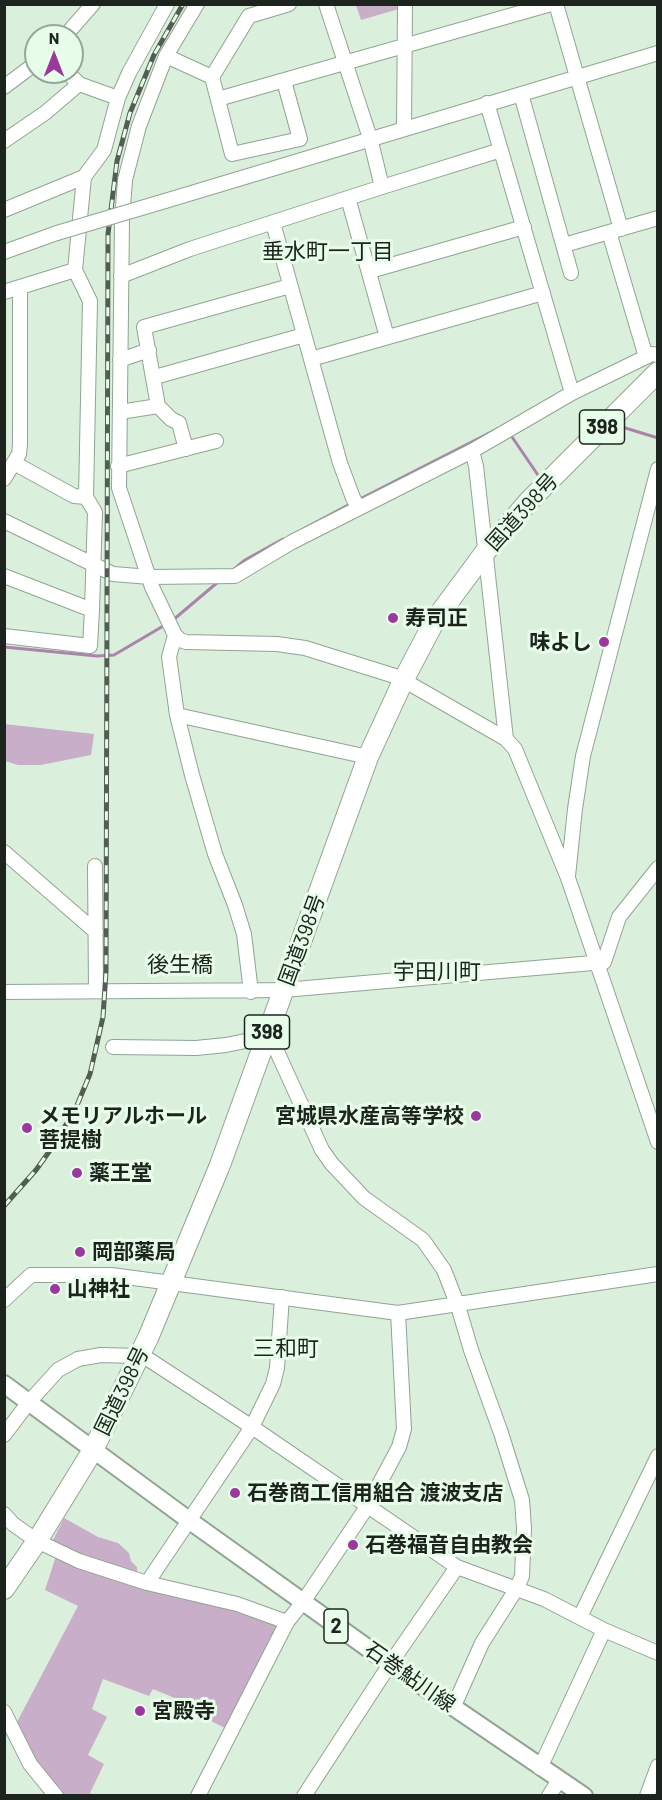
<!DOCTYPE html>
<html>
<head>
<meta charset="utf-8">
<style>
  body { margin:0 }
  #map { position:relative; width:662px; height:1800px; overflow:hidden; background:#dbf0dc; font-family:Barlow,sans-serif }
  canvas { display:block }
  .frame { position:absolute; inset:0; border:6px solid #1c241d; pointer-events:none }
  .north { position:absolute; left:24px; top:24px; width:60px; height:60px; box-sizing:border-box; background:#e8fde9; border:2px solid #96a697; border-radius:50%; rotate:0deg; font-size:16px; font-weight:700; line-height:24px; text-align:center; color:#1c241d }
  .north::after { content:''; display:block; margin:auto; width:21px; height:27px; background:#9a389e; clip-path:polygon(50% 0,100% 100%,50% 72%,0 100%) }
</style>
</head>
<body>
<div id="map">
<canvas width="662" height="1800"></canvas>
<div class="frame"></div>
<div class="north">N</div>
</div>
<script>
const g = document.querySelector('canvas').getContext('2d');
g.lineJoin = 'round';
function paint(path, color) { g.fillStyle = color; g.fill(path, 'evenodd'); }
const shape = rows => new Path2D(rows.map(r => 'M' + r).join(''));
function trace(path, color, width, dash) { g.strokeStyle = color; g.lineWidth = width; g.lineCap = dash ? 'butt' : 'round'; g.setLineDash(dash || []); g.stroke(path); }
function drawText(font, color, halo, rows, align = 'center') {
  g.font = font + ' Barlow,"Noto Sans JP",sans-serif'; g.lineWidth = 6; g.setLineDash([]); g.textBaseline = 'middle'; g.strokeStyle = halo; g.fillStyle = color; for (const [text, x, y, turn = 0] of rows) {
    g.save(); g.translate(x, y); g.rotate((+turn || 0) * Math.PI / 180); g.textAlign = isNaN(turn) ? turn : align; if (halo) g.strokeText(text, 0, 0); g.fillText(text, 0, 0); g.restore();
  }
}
paint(shape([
  [356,5,401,5,402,8,361,20],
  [4,724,94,734,91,755,41,765,18,765,5,761],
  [64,1518,98,1537,118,1543,129,1553,131,1561,137,1567,137,1577,51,1544],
  [56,1556,231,1606,280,1623,227,1729,175,1703,177,1699,153,1689,149,1696,103,1679,92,1709,107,1717,88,1755,104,1764,90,1793,93,1795,64,1795,35,1759,17,1722,78,1606,45,1590]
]), '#c8aec8');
trace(shape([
  [614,429,622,427,658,438],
  [510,434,540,478],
  [358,500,497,429],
  [305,528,352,503],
  [233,570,245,560,283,539],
  [173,620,218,582],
  [4,647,97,656,114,655,165,625]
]), '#aa84aa', 3);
const minor = shape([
  [197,4,166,56,139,126,125,180,122,220,119,488,152,587,175,635,180,640,186,642,277,644,305,648,398,677,506,739,515,749,568,878,658,1142],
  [326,4,370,138,382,187],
  [556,4,621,229],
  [65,36,93,4],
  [166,56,212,77,232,154,300,139,284,81],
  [67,72,79,84,118,98],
  [212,77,249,16,289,4],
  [4,87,36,63],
  [521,94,571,273],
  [218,99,551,4],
  [487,103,572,393],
  [404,128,405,4],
  [4,141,45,113,79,84],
  [348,198,387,337],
  [165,201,658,53],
  [4,210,84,177],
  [273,223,340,463,353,498,358,507],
  [609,232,646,357],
  [564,245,658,218],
  [4,252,57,233],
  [370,271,524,227],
  [121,276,190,249,382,187,501,150],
  [4,292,75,270],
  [311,359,543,293],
  [120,360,149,350],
  [155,377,304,335],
  [120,412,158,406],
  [186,449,179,423,171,419,158,406,144,327,290,286],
  [472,451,476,466,506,739],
  [14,463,74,496,86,497],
  [118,466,216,441],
  [4,479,19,454,20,445,20,288],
  [4,521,113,574,150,577,235,576,292,542,472,451,572,393,652,354,658,355],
  [4,576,92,610,90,646,4,636],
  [92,610,95,512,86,497,90,301,75,270,84,177,104,150,118,98,129,73,167,4],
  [175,635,169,657,177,715,192,775,215,854,235,905,244,934,251,992],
  [177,715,368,757],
  [4,852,96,932],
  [95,866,96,990],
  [568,876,575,809,583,756,658,469],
  [4,992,284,990,604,962,619,917,658,868],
  [113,1047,196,1048,226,1045,265,1037,274,1045,322,1150,332,1164,364,1198,423,1240,444,1270,458,1306,471,1350,501,1433,522,1500,524,1528,522,1576,517,1588,482,1643,453,1708],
  [4,1300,31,1275,111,1275,398,1313,658,1274],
  [4,1435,29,1402,58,1370,78,1359,101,1355,139,1356,148,1359,252,1427,457,1567,544,1599,604,1630,658,1653],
  [4,1514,13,1524,37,1541,79,1561,147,1583,237,1604,287,1622],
  [147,1583,252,1427,273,1384,277,1368,282,1297],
  [580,1617,658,1456],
  [4,1712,30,1764,56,1796],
  [540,1768,604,1630],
  [198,1796,287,1622,303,1602,367,1507,399,1447,404,1429,398,1313],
  [304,1796,390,1664,457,1567],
  [549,1796,559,1780],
  [647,1796,658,1766]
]);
const major = shape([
  [4,1384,190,1521,390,1664,584,1796]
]);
const highway = shape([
  [4,1589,37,1541,93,1450,148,1338,220,1165,368,757,404,679,435,620,486,551,529,501,658,372]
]);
trace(minor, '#90a491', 16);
trace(major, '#90a491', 20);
trace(highway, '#90a491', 22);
trace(minor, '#fff', 14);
trace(major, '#fff', 16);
trace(highway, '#fff', 20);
const rail = shape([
  [4,1206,36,1170,51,1149,75,1110,90,1074,103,1017,106,972,108,234,117,161,130,113,154,55,183,4]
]);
trace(rail, '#525e53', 5);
trace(rail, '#e8fde9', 3, [9]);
const minorBridge = shape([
  [57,233,165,201]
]);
trace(minorBridge, '#90a491', 16, []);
trace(minorBridge, '#fff', 14);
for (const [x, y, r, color] of [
  [393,618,6,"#9a389e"],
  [604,642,6,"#9a389e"],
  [476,1116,6,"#9a389e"],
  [27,1128,6,"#9a389e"],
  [77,1173,6,"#9a389e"],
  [80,1252,6,"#9a389e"],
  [55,1289,6,"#9a389e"],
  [235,1493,6,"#9a389e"],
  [353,1545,6,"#9a389e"],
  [140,1711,6,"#9a389e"]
]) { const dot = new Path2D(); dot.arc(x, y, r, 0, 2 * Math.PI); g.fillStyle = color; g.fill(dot); trace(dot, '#e8fde9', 2); }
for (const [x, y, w] of [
  [602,427,45],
  [267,1032,45],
  [336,1626,24]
]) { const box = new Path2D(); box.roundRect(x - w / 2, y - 17, w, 34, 4.5); g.fillStyle = '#e8fde9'; g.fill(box); trace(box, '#1c241d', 1.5); }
drawText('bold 20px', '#1c241d', null, [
  ["398",602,427],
  ["398",267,1032],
  ["2",336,1626]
]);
drawText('21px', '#1c241d', '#e8fde9', [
  ["国道398号",522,512,-48],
  ["国道398号",302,940,-70],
  ["国道398号",122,1391,-64],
  ["石巻鮎川線",410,1677,35]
]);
drawText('bold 21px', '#1c241d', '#e8fde9', [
  ["寿司正",405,618],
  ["味よし",592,642,"right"],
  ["メモリアルホール",39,1116],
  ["菩提樹",39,1140],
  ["宮城県水産高等学校",464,1116,"right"],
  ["薬王堂",89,1173],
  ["岡部薬局",92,1252],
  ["山神社",67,1289],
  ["石巻商工信用組合 渡波支店",247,1493],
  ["石巻福音自由教会",365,1545],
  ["宮殿寺",152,1711]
], 'left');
drawText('22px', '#1c241d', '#e8fde9', [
  ["垂水町一丁目",328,252],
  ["後生橋",180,965],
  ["宇田川町",437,972],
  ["三和町",286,1349]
]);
</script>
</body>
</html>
